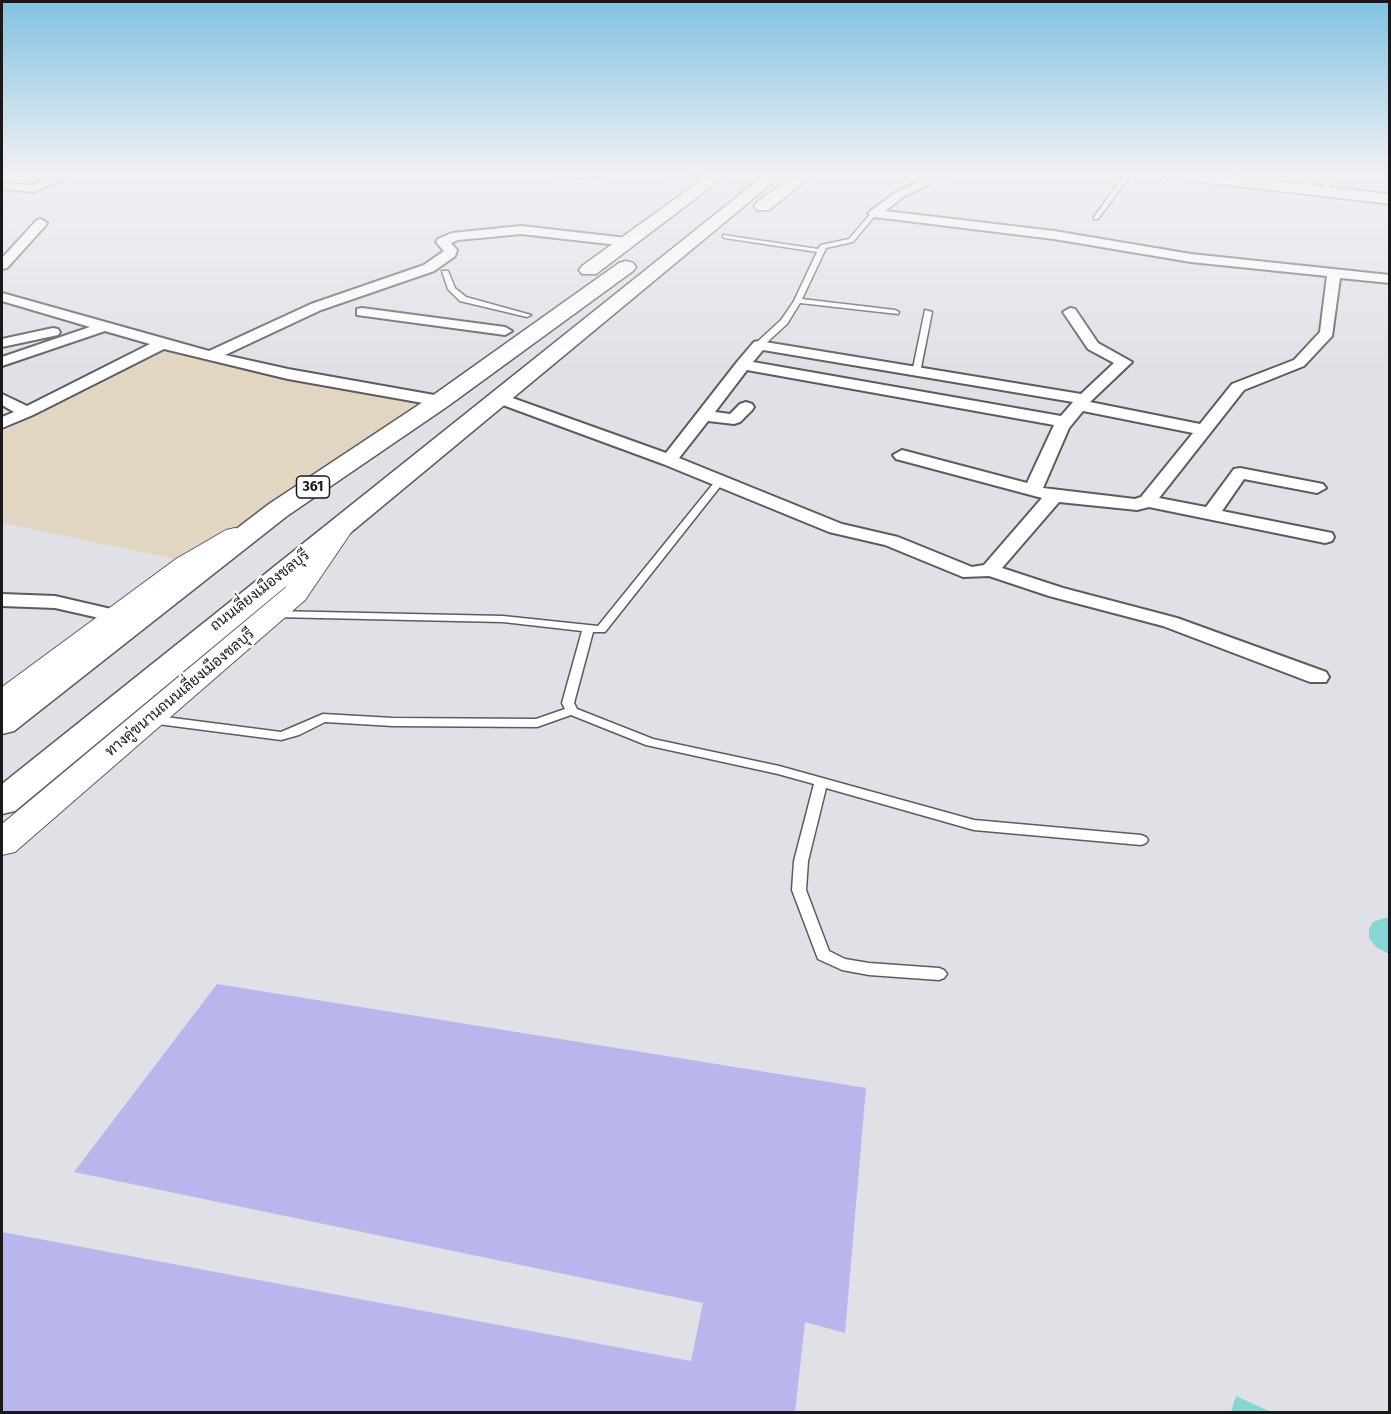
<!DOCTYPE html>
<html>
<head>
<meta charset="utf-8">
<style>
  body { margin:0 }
  #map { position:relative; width:1391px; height:1414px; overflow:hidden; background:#e0e0e7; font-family:"Fira Sans",sans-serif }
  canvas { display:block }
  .frame { position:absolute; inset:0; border:3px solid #19191c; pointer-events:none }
</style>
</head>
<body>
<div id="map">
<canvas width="1391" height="1414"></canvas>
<div class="frame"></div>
</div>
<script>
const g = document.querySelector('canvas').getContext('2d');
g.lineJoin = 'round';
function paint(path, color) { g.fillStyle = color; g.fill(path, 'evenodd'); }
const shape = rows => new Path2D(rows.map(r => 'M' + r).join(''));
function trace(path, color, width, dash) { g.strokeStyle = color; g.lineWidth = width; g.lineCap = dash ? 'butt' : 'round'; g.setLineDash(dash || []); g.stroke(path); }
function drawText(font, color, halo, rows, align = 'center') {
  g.font = font + ' "Fira Sans",Sarabun,sans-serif'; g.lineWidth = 4.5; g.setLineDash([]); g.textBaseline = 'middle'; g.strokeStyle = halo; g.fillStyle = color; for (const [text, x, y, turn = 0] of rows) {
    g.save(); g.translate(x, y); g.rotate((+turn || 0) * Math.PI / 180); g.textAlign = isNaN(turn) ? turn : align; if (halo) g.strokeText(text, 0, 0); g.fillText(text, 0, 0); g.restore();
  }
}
paint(shape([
  [159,347,439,397,374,445,185,561,2,523,2,432]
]), '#e2d5c1');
paint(shape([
  [1384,918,1389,918,1389,954,1376,947,1369,938,1369,929,1373,922],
  [1236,1396,1271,1412,1231,1412]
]), '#86d6d6');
paint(shape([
  [217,984,866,1088,845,1333,805,1322,795,1412,2,1412,2,1232,691,1361,703,1303,74,1172]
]), '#b9b6ee');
const service = shape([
  [553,173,581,174,624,173,581,178,554,176,551,174,553,173],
  [640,173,661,173,716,178,713,180,640,173],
  [1126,173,1132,173,1098,219,1094,219,1094,217,1126,173],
  [1324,173,1330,173,1329,191,1326,193,1323,191,1324,173],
  [872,212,877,213,853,242,826,248,802,299,895,310,899,312,898,314,800,303,787,324,762,347,756,347,756,343,781,320,794,301,817,252,725,238,723,237,723,235,818,249,821,245,849,239,872,212],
  [442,271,448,271,455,288,466,297,531,315,527,317,460,301,448,289,442,271],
  [925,310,932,312,920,373,916,375,912,373,925,310],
  [720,478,725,481,723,483,605,632,593,632,574,703,577,709,653,739,779,766,974,820,1141,835,1146,837,1148,840,1146,843,1141,845,974,830,826,788,808,861,806,890,829,951,845,959,869,963,939,968,944,970,947,974,944,978,939,980,869,975,842,970,818,959,792,890,794,861,814,784,778,774,646,745,571,715,537,727,393,726,325,722,299,735,281,740,150,723,144,719,150,715,281,732,323,714,393,718,536,719,565,709,562,703,582,631,503,622,274,617,269,614,274,611,503,616,598,626,717,479,720,478]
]);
const minor = shape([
  [60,173,74,173,35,192,2,189,2,183,33,185,60,173],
  [934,173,944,173,945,176,903,197,885,211,1054,231,1191,254,1390,275,1390,283,1340,278,1332,336,1304,366,1244,390,1159,498,1206,507,1234,469,1240,468,1323,484,1326,488,1317,493,1244,479,1222,511,1332,533,1334,537,1332,541,1325,543,1149,507,1137,510,1059,502,1002,568,1063,588,1177,618,1326,672,1329,677,1326,682,1310,682,1163,626,1049,596,989,576,963,577,885,545,829,532,663,464,492,401,490,398,492,395,504,395,666,453,737,362,754,342,759,341,1081,394,1114,363,1088,349,1063,312,1070,308,1075,309,1098,343,1132,362,1090,402,1200,424,1232,384,1294,360,1320,332,1327,276,1191,262,1054,239,874,217,868,213,895,193,934,173],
  [763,350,1073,402,1061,416,753,362,763,350],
  [747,370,1054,425,1027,483,902,450,893,455,896,459,1042,498,984,565,972,567,898,537,842,524,679,458,708,421,734,424,740,422,752,410,754,407,752,404,746,402,740,404,730,414,715,412,747,370],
  [1083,411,1193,433,1141,497,1135,499,1043,488,1069,428,1083,411],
  [41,219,47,223,45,226,7,268,2,269,2,258,37,220,41,219],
  [521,226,627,238,633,242,627,246,521,234,458,240,451,243,457,250,455,256,434,271,321,310,225,355,288,369,440,396,448,401,446,404,440,406,288,379,164,349,33,415,2,428,2,417,14,412,2,405,2,394,27,406,150,344,105,331,2,366,2,357,90,327,2,301,2,293,209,351,311,304,424,265,444,251,436,242,438,239,452,233,521,226],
  [362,308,505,327,512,331,505,335,357,315,357,309,362,308],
  [53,328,58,329,60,332,58,335,2,347,2,339,53,328],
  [2,594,55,596,124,612,127,616,124,620,117,622,55,608,2,606,2,594]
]);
const secondary = shape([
  [341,520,350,522,354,528,305,600,15,852,2,855,2,824,285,588,332,522,341,520],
  [235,528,244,530,248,536,244,542,196,571,13,709,2,711,2,687,176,559,226,530,235,528]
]);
const primary = shape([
  [1159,173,1205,173,1390,194,1390,204,1167,178,1159,173]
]);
const trunk = shape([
  [711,173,729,173,596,274,582,274,579,270,582,266,711,173],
  [767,173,784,173,15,811,2,814,2,784,767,173],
  [797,173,815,173,769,210,757,210,754,206,757,202,797,173],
  [626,261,633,263,636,267,633,271,448,406,287,516,14,731,2,734,2,708,269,504,432,396,619,263,626,261]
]);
trace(service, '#5b5b61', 3);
trace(minor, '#5b5b61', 4);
trace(secondary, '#5b5b61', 2);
trace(primary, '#5b5b61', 3);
trace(trunk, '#5b5b61', 3);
paint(service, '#fff');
paint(minor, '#fff');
paint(secondary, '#fff');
paint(primary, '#fff');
paint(trunk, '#fff');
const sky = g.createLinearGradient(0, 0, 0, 370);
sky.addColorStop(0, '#81c2e1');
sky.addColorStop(0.47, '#f1f1f4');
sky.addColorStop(1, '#f1f1f400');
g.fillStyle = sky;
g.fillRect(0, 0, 1391, 370);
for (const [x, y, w] of [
  [313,487,33]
]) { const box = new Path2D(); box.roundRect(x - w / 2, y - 11, w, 22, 4.5); g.fillStyle = '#fff'; g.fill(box); trace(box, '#19191c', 1.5); }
drawText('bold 14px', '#19191c', null, [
  ["361",313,487]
]);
drawText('15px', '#19191c', '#fff', [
  ["ถนนเลี่ยงเมืองชลบุรี",260,591,-38],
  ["ทางคู่ขนานถนนเลี่ยงเมืองชลบุรี",180,693,-40]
]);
</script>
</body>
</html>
